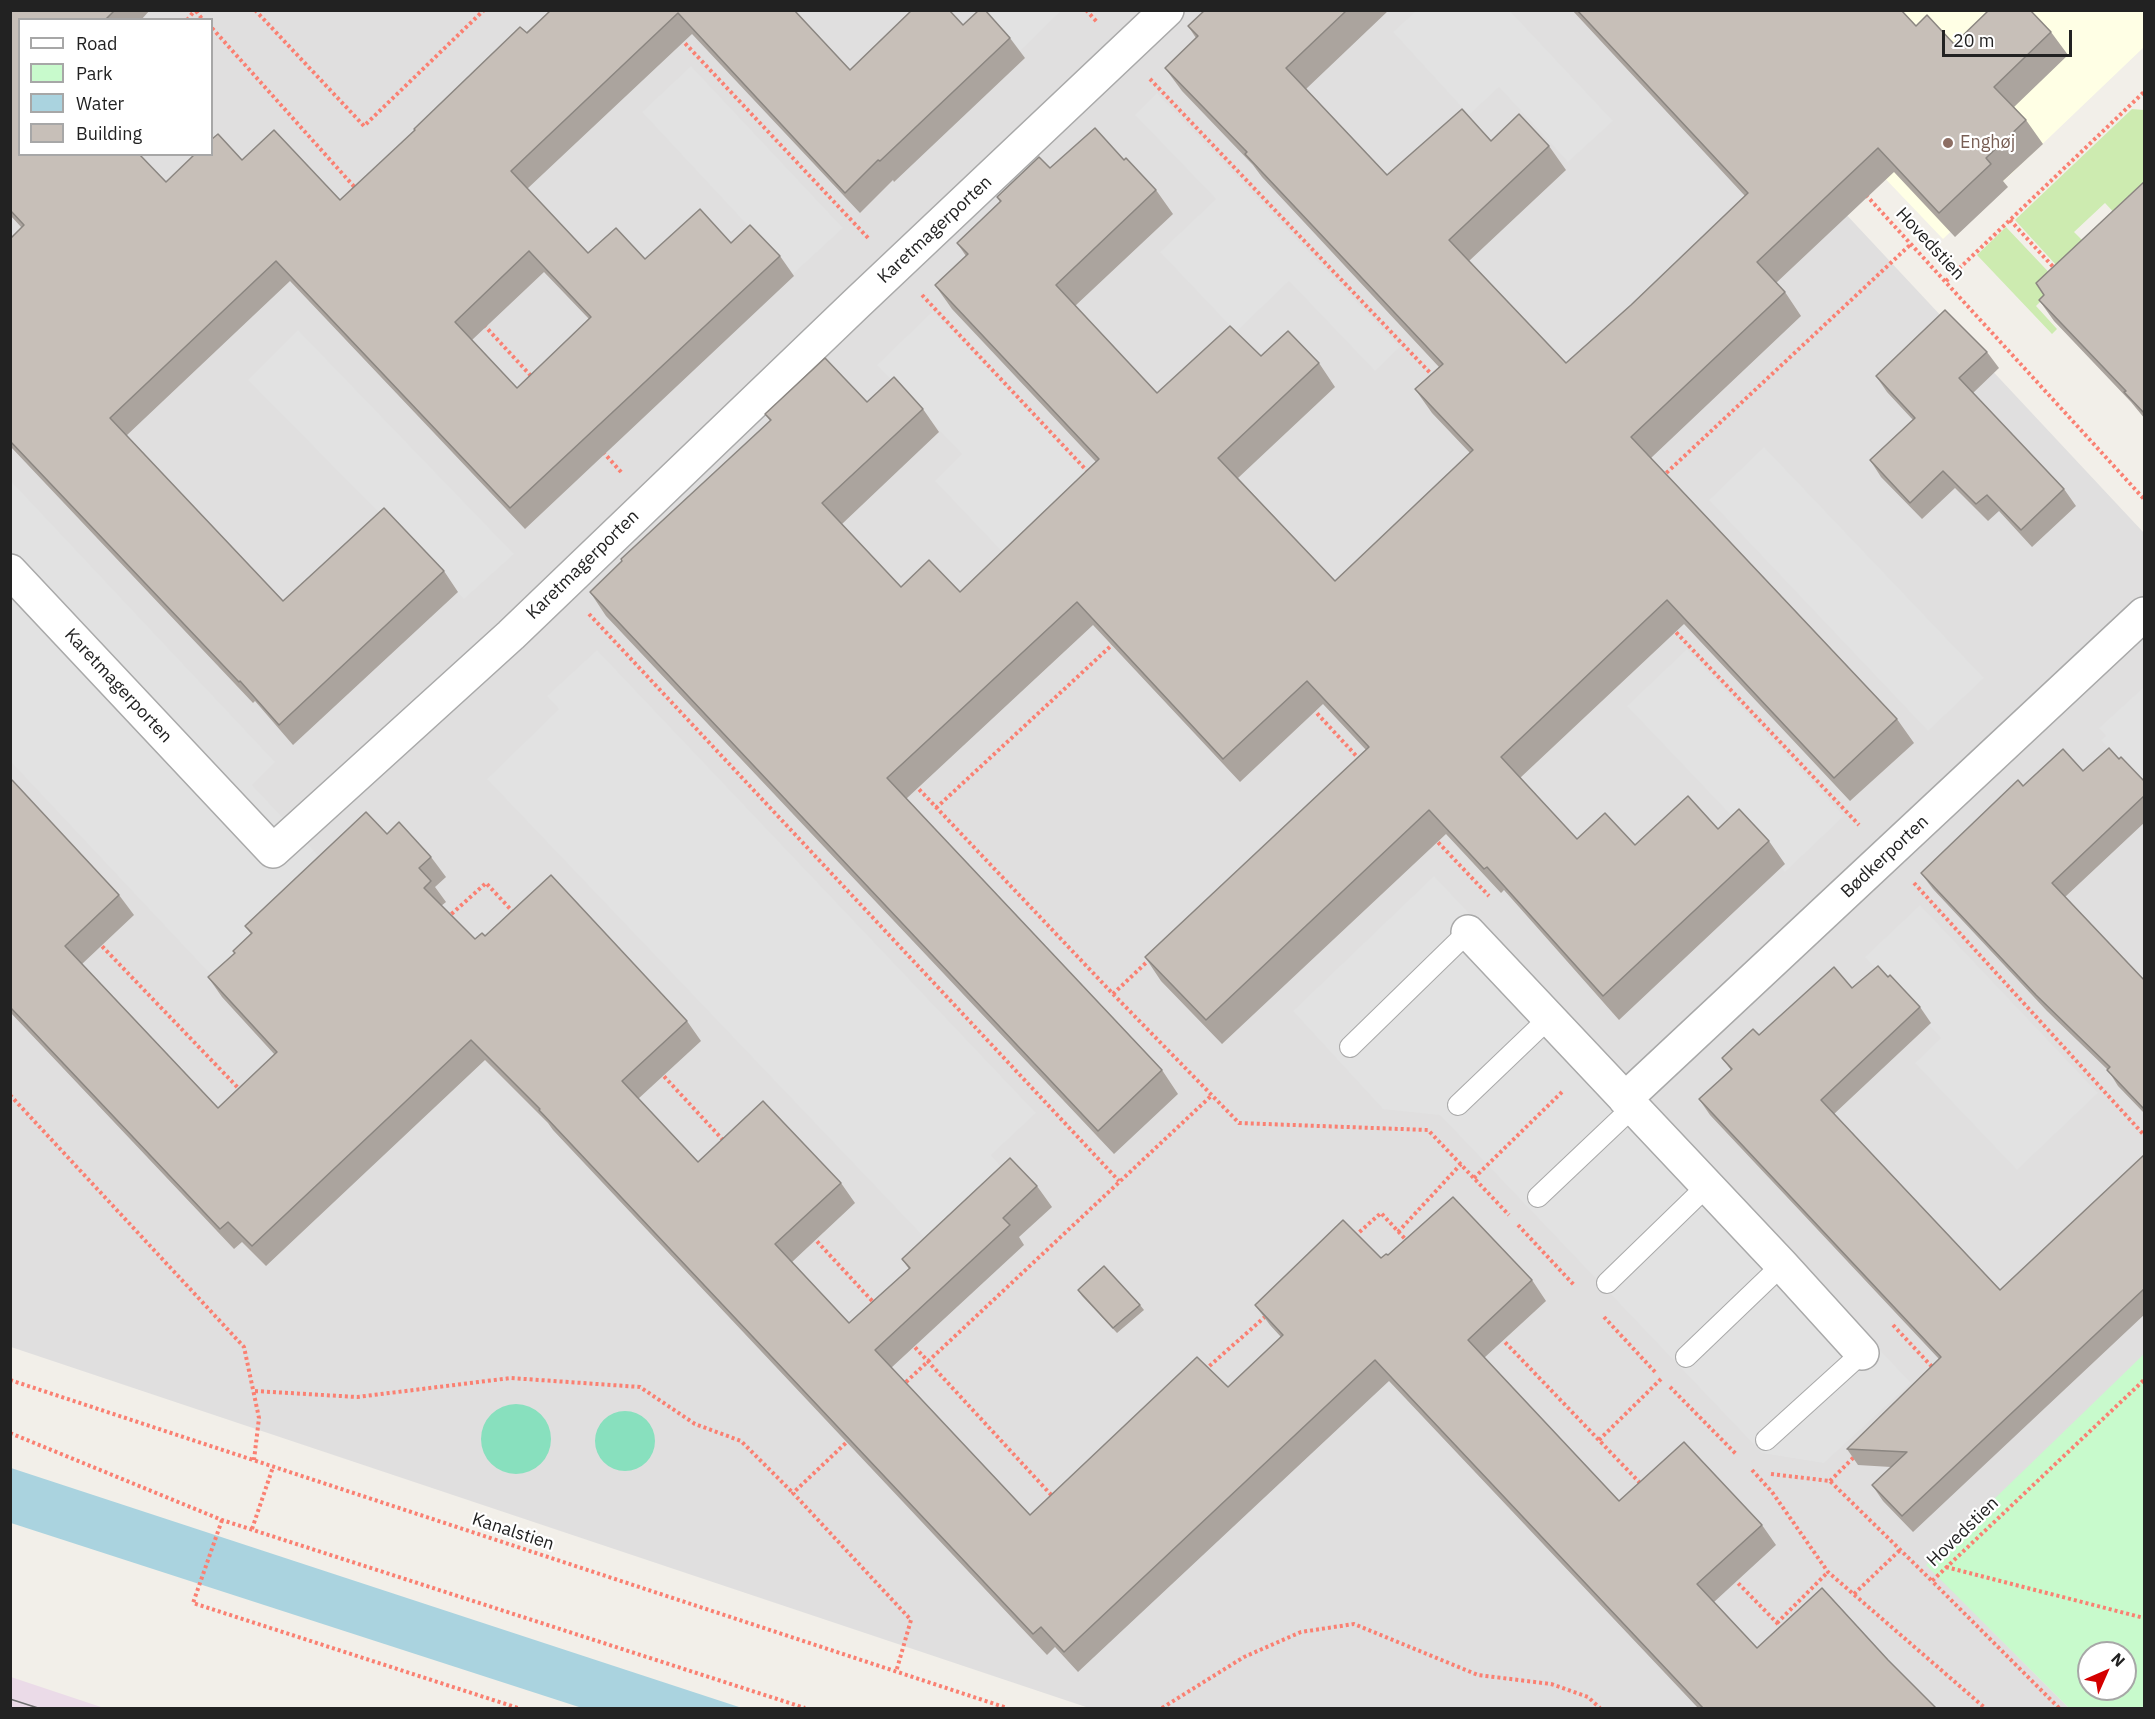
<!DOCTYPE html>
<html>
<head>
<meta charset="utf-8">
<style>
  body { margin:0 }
  #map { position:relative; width:2155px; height:1719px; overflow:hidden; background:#f2efe9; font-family:"IBM Plex Sans",sans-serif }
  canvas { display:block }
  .frame { position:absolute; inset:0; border:12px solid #222; pointer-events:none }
  .legend { position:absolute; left:18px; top:18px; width:195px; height:138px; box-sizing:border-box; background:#fff; border:2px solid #a7a7a7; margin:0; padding:8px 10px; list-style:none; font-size:18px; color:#222 }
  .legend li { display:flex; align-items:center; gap:12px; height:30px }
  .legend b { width:30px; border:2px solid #a7a7a7 }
  .north { position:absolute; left:2077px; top:1641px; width:60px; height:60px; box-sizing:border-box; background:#fff; border:2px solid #a7a7a7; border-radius:50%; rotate:45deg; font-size:16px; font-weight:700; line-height:24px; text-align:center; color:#222 }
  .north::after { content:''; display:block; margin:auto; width:21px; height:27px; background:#d40000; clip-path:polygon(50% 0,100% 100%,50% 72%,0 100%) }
  .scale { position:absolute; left:1942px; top:30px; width:130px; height:27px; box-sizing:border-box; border:3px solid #222; border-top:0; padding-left:8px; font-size:18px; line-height:21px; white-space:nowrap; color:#222; -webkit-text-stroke:4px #fff; paint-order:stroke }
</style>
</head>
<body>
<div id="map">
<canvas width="2155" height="1719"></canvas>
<div class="frame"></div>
<ul class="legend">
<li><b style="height:8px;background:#fff"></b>Road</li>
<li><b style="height:16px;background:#c8facc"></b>Park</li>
<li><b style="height:16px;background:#aad3df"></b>Water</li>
<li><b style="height:16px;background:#c7bfb8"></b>Building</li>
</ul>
<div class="north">N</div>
<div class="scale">20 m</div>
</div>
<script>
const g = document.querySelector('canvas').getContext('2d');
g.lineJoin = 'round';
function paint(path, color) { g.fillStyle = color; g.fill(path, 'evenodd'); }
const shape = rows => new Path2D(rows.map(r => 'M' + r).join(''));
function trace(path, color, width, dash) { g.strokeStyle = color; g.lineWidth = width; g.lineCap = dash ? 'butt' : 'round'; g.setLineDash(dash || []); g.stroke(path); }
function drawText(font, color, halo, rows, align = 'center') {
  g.font = font + ' "IBM Plex Sans",sans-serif'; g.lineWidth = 4.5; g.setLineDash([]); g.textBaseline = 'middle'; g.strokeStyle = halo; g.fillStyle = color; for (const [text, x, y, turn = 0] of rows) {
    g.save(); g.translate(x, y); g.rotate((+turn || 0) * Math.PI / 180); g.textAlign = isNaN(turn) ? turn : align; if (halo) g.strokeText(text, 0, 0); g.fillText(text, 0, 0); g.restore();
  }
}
paint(shape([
  [11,11,1656,11,2144,533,2144,1355,1927,1565,2069,1708,1089,1708,11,1347],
  [20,20,212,20,212,154,20,154]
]), '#e0dfdf');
paint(shape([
  [11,1677,104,1708,11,1708]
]), '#ebdbe8');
paint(shape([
  [1725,11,2144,11,2144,47,1943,239]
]), '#ffffe5');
paint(shape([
  [2132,109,2144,110,2144,196,2120,219,2105,203,2074,232,2093,251,2067,277,2015,220],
  [2006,227,2059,283,2036,306,2057,329,2052,334,1977,255]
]), '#cdebb0');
paint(shape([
  [2144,1354,2144,1708,2069,1708,1926,1565],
  [2089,1653,2125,1653,2125,1689,2089,1689]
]), '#c8facc');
paint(shape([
  '481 1439a35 35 0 1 1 70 0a35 35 0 1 1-70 0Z',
  '595 1441a30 30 0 1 1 60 0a30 30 0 1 1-60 0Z'
]), '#88e0be');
paint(shape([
  [1417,10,1510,11,1613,121,1568,162,1499,87,1469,115,1393,32],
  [974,11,1061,11,1017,54],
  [691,66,843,228,793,274,642,112],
  [1157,93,1400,347,1375,371,1289,281,1236,332,1160,252,1216,199,1135,115],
  [933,311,1094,480,1010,560,935,481,962,454,877,365],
  [298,330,514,554,464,599,248,380],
  [1764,447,1984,678,1928,731,1709,500],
  [11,481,275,762,252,785,329,867,212,976,11,762],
  [1687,649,1844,816,1785,872,1627,706],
  [597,650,1036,1113,991,1155,1010,1177,939,1253,487,779,559,709,547,696],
  [2144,687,2144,786,2101,740,2106,736,2099,728],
  [1434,876,1911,1383,1824,1463,1762,1453,1440,1115,1383,1109,1293,1011],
  [1920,905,2098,1093,2017,1170,1915,1063,1941,1038,1865,957]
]), '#e2e2e2');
paint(shape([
  [11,1468,742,1708,582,1708,11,1523]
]), '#aad3df');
const service = shape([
  [1350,1047,1468,932],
  [1458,1105,1549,1018],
  [1538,1197,1633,1107],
  [1607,1283,1707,1186],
  [1686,1357,1782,1265],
  [1766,1440,1862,1353]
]);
const minor = shape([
  [10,571,273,851,511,635,856,304,1167,10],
  [1468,932,1782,1265,1862,1353],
  [1625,1099,2144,614]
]);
trace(service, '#a9a9a9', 22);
trace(minor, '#a9a9a9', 36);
trace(shape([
  [255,10,364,126,484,10],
  [1086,10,1098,23],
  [196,11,203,20],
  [187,20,195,10],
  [212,28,358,191],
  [681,39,869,239],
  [1150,79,1435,378],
  [1866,195,2144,499],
  [2010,220,2056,270],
  [1946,281,2144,92],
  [922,295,1089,473],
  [484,325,532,377],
  [603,452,622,473],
  [1662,477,1911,244],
  [589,614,1119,1181],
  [1672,628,1859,825],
  [1313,709,1361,761],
  [915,785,1113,994,1239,1123,1428,1130,1509,1215],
  [936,808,1114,643],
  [1434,838,1489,896],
  [1914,883,2144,1135],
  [447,918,486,883,515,914],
  [98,942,242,1092],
  [1113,994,1150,959],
  [660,1072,724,1141],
  [10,1095,244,1347,259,1418,254,1460],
  [1474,1178,1563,1091],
  [1518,1225,1574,1285],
  [1398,1232,1461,1164],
  [1355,1236,1381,1213,1408,1242],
  [813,1237,875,1304],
  [1604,1317,1656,1373],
  [1893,1325,1935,1370],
  [1501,1338,1641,1484],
  [911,1343,1054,1498],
  [1205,1370,1267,1315],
  [10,1380,1007,1708],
  [906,1382,1211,1096],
  [1670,1387,1736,1454],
  [255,1391,357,1397,511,1378,640,1387,695,1424,741,1441,793,1493],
  [10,1433,222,1520,805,1708],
  [850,1439,793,1493,911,1620,896,1672],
  [1599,1440,1663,1377],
  [1752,1470,1772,1492,1828,1572,1985,1708],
  [1771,1474,1830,1481,1932,1581],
  [1830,1481,1855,1456],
  [222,1520,193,1603,518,1708],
  [252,1529,273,1467],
  [1946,1567,2144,1618],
  [1734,1579,1784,1630],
  [1854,1594,1900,1550],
  [1777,1623,1828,1572],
  [1162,1708,1244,1657,1301,1632,1354,1624,1478,1675,1551,1684,1588,1697,1600,1708],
  [2059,1708,1932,1581,2144,1380]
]), '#fa8072', 4, [3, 3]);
trace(service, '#fff', 20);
trace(minor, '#fff', 33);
trace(shape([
  [10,1699,38,1708]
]), '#707070', 1.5);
paint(shape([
  [10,10,150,10,141,20,20,20,20,154,166,182,242,160,340,200,551,10,794,10,850,70,963,25,1010,38,1025,58,894,182,893,180,860,213,692,34,527,189,588,253,645,259,731,243,780,256,794,276,525,529,290,281,126,436,283,601,444,571,458,592,293,745,255,701,253,703,10,446,10,239,22,228,10,215],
  [544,272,589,319,517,388,472,340],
  [1205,10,1389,10,1306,89,1387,175,1491,141,1549,146,1566,170,1469,261,1566,363,1631,305,1745,196,1572,10,1901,10,1916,26,1954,44,2051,32,2068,55,2014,107,2026,120,2043,144,2003,181,2008,187,1955,237,1894,172,1776,283,1785,292,1801,316,1651,458,1897,719,1914,743,1850,801,1684,624,1520,778,1577,839,1635,845,1718,829,1769,841,1785,864,1619,1020,1504,890,1501,893,1446,834,1222,1044,1161,981,1145,957,1366,750,1323,704,1240,782,1093,625,906,799,1162,1070,1178,1094,1114,1154,606,616,590,592,770,421,765,414,867,402,923,409,939,432,842,524,901,587,960,592,1096,462,952,309,935,285,966,256,957,243,1000,202,997,197,1050,168,1124,160,1156,190,1173,214,1075,306,1157,393,1261,356,1319,363,1335,387,1238,478,1335,581,1470,453,1432,413,1415,389,1439,367,1262,177,1253,165,1182,91,1165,68,1196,38,1188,26],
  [2145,181,2145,419,2131,402,2054,321,2039,300],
  [1987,352,1999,368,1973,393,2064,489,2076,506,2032,547,1999,511,1988,521,1955,488,1922,519,1881,477,1870,460,1913,420,1887,392,1876,376],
  [2119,759,2145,782,2145,822,2065,897,2145,981,2145,1114,2118,1086,2108,1070,2047,1011,1933,889,1921,873,2023,786,2083,771],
  [10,781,119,895,134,915,82,964,218,1108,275,1055,222,997,208,977,235,953,251,934,245,926,387,834,431,857,446,877,435,887,446,902,441,906,475,939,485,936,687,1021,701,1041,638,1099,698,1162,841,1183,855,1203,792,1262,849,1323,909,1269,902,1259,1037,1186,1052,1207,1019,1237,1024,1245,891,1368,1030,1515,1228,1387,1281,1337,1270,1325,1255,1305,1388,1255,1532,1280,1546,1301,1484,1358,1619,1501,1762,1525,1776,1545,1714,1602,1757,1648,1888,1660,1936,1708,1698,1708,1389,1381,1078,1672,1055,1647,1047,1655,553,1130,548,1123,485,1060,266,1266,242,1242,234,1249,10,1012],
  [1888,977,1920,1007,1931,1023,1834,1114,2000,1290,2145,1154,2145,1314,1913,1532,1883,1501,1872,1485,1891,1467,1858,1465,1847,1449,1939,1359,1710,1115,1699,1099,1731,1070,1722,1058,1759,1035,1852,988],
  [1078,1290,1140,1305,1144,1310,1117,1333,1082,1296]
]), '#aba49e');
const building = shape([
  [10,10,115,10,105,20,20,20,20,154,139,154,166,182,195,154,212,154,212,139,218,134,242,160,274,130,340,200,415,130,414,129,520,27,527,33,551,10,794,10,850,70,912,10,949,10,963,25,979,10,985,10,1010,38,880,161,878,160,845,193,678,13,511,171,588,253,616,228,645,259,700,209,731,243,750,225,780,256,510,508,276,261,110,418,283,601,384,508,444,571,279,725,240,681,239,682,10,441,10,239,24,225,10,210,10,10],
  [529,251,591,317,517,388,455,322,529,251],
  [1205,10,1347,10,1286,68,1387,175,1462,109,1491,141,1519,114,1549,146,1449,240,1566,363,1631,305,1748,193,1577,10,1901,10,1916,26,1927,15,1954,44,1989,10,2030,10,2051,32,1994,87,2026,120,1986,158,1991,164,1939,213,1878,148,1757,262,1785,292,1631,437,1897,719,1834,778,1667,600,1501,757,1577,839,1605,813,1635,845,1688,796,1718,829,1739,809,1769,841,1603,996,1487,867,1484,869,1429,810,1206,1020,1145,957,1369,747,1307,681,1223,759,1077,602,887,778,1162,1070,1098,1131,590,592,622,561,621,559,771,420,765,414,825,358,867,402,894,377,923,409,822,503,901,587,929,560,960,592,1099,459,935,285,968,254,957,243,1001,201,997,197,1039,157,1050,168,1095,128,1124,160,1126,158,1156,190,1056,285,1157,393,1230,326,1261,356,1288,331,1319,363,1218,458,1335,581,1473,450,1415,389,1443,364,1245,154,1247,152,1165,68,1198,36,1188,26,1205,10],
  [2145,181,2145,414,2124,392,2126,391,2039,300,2044,295,2036,283,2145,181],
  [1945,310,1987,352,1959,378,2064,489,2021,530,1987,495,1976,504,1943,471,1910,503,1870,460,1915,418,1876,376,1945,310],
  [2109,748,2119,759,2121,757,2145,782,2145,795,2052,883,2145,981,2145,1110,2107,1070,2110,1067,2036,995,1921,873,2018,780,2023,786,2063,749,2083,771,2109,748],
  [12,780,119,895,65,946,218,1108,277,1052,208,977,235,953,233,951,252,933,245,926,366,812,387,834,399,822,431,857,419,868,431,881,424,888,475,939,482,933,485,936,551,875,687,1021,622,1081,698,1162,763,1101,841,1183,775,1244,849,1323,910,1268,902,1259,1010,1158,1037,1186,1003,1218,1010,1225,875,1350,1030,1515,1197,1357,1228,1387,1283,1335,1255,1305,1343,1220,1381,1258,1386,1254,1388,1255,1453,1197,1532,1280,1468,1340,1619,1501,1684,1442,1762,1525,1697,1584,1757,1648,1822,1588,1888,1660,1936,1708,1703,1708,1375,1360,1064,1652,1041,1627,1033,1634,539,1110,540,1109,471,1040,252,1246,228,1222,220,1229,10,1007,10,781,12,780],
  [1878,966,1888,977,1890,975,1920,1007,1821,1100,2000,1290,2145,1154,2145,1288,1902,1516,1872,1485,1907,1452,1847,1449,1941,1357,1699,1099,1732,1069,1722,1058,1753,1029,1759,1035,1834,967,1852,988,1878,966],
  [1104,1266,1140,1305,1113,1328,1078,1290,1104,1266]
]);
paint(building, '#c7bfb8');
trace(building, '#8b8681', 1.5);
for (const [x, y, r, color] of [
  [1948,143,6,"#8d6e63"]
]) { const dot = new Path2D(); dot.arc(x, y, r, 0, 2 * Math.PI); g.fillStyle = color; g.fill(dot); trace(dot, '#fff', 2); }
drawText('18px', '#785e54', '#fff', [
  ["Enghøj",1960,143]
], 'left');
drawText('18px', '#222', '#fff', [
  ["Karetmagerporten",935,230,-43],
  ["Hovedstien",1930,244,47],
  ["Karetmagerporten",583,565,-44],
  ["Karetmagerporten",118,686,47],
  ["Bødkerporten",1885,857,-43],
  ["Kanalstien",513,1532,18],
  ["Hovedstien",1963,1532,-44]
]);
</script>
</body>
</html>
